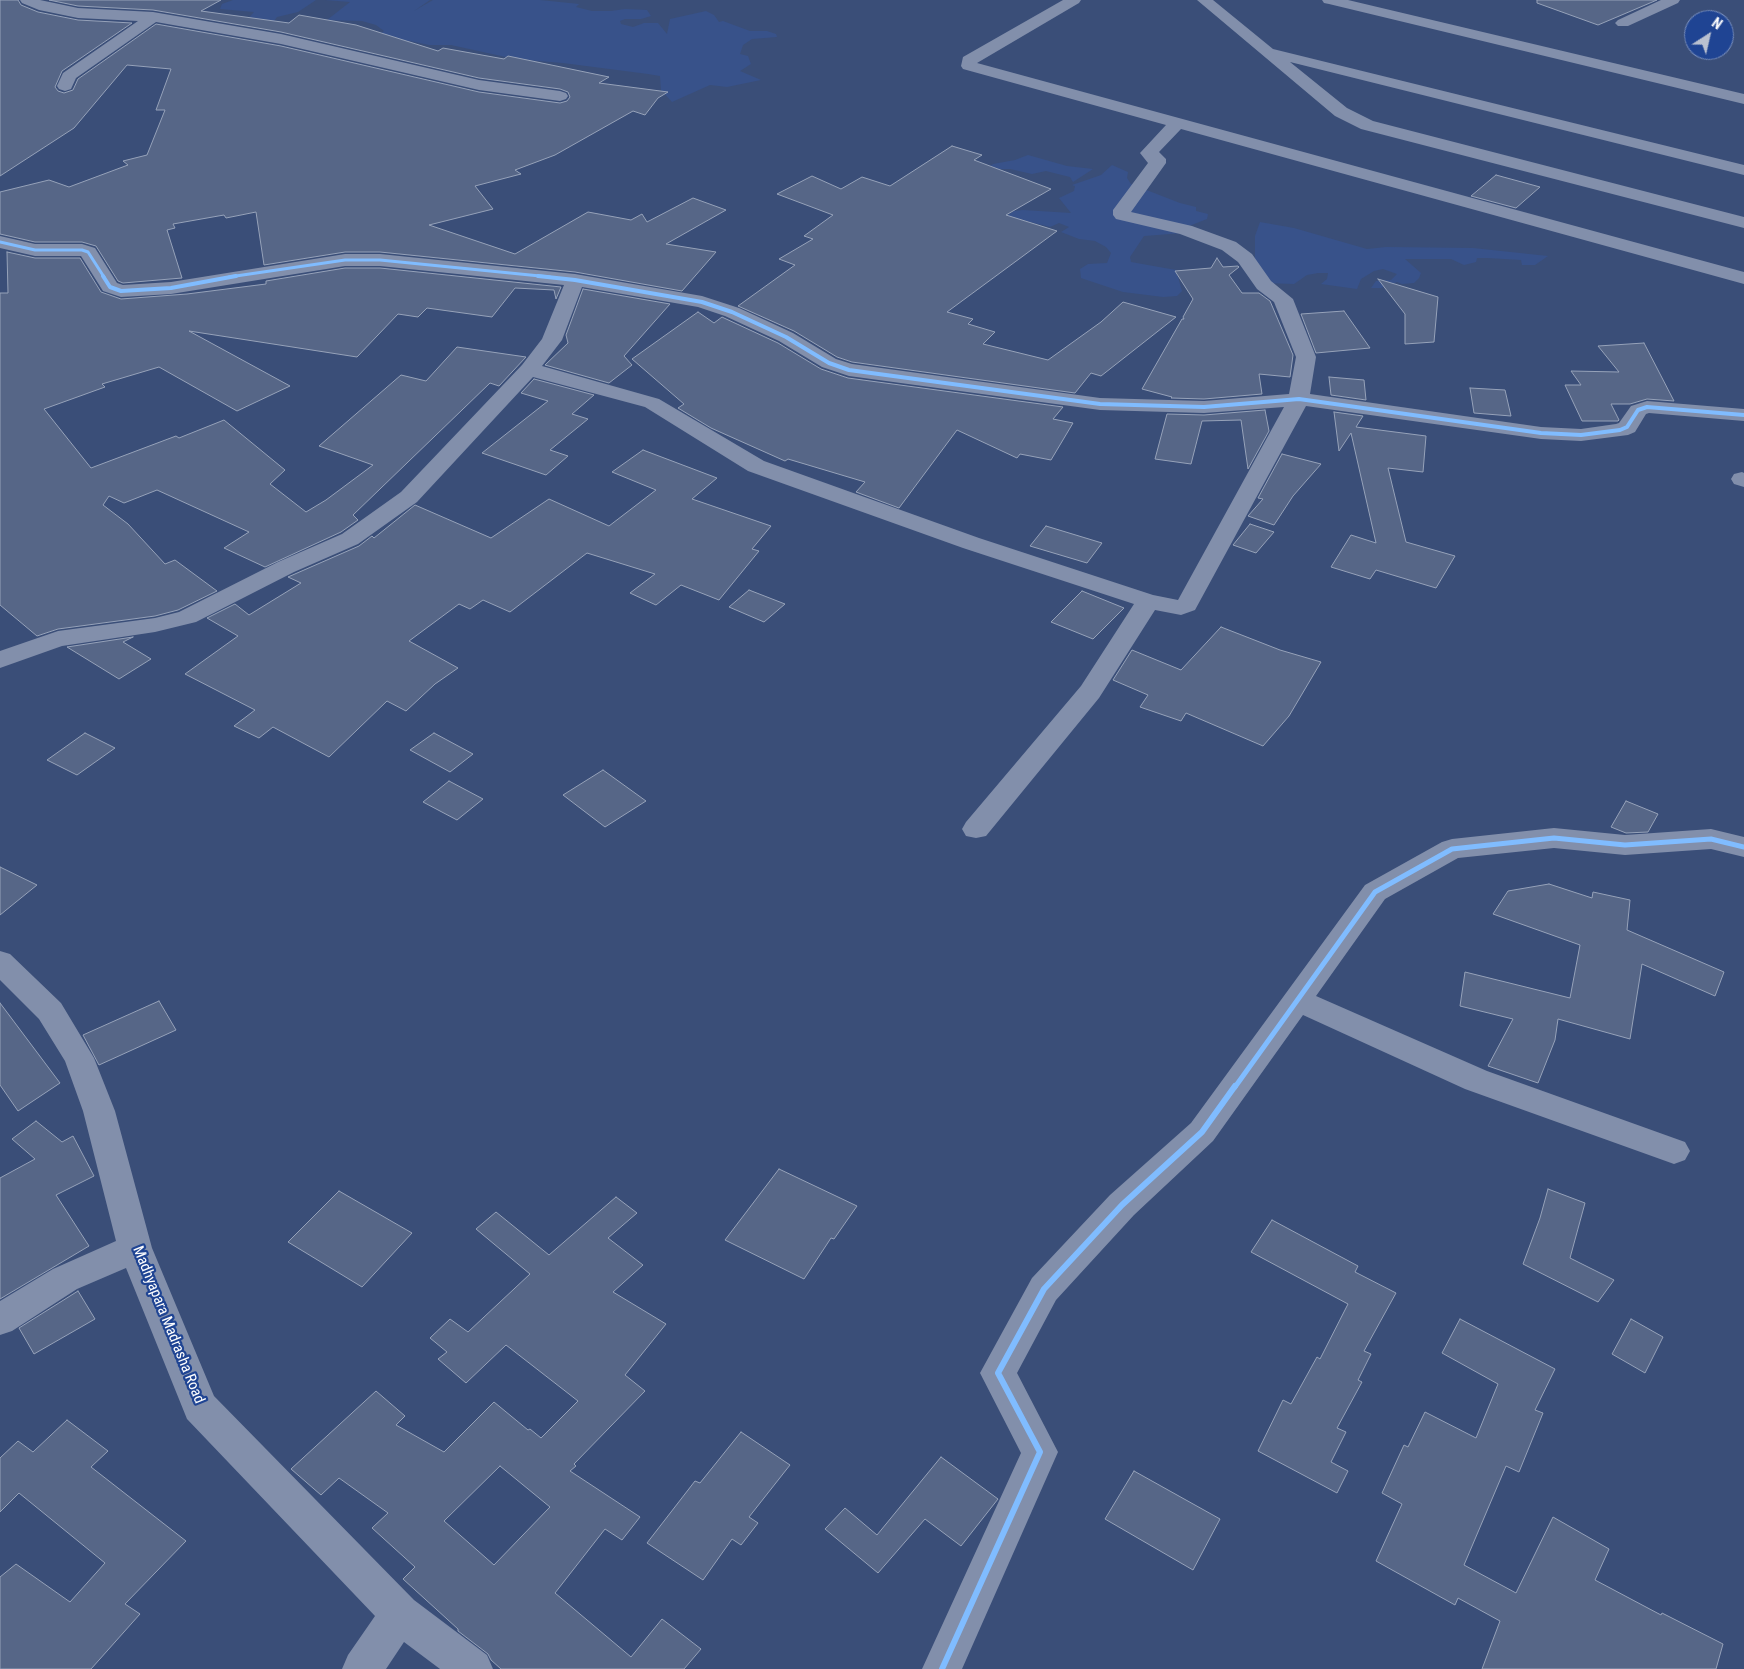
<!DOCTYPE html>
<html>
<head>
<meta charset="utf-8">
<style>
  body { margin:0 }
  #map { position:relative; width:1744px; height:1669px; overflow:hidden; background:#3a4e78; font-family:"Roboto Condensed",sans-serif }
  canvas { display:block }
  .north { position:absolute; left:1684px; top:10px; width:50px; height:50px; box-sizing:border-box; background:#1f4493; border:1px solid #798fbe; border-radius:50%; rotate:35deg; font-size:14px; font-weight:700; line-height:20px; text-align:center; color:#fff }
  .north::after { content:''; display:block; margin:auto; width:18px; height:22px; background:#bac1d0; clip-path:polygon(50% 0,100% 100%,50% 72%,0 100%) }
</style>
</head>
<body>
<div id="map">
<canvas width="1744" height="1669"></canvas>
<div class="north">N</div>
</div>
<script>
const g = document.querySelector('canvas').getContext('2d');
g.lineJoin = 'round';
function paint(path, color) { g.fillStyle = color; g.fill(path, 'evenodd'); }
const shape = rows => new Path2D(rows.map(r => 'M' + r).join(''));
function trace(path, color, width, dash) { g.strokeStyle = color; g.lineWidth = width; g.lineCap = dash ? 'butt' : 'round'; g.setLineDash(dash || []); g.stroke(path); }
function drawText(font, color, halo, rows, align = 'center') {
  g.font = font + ' "Roboto Condensed",sans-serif'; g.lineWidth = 4.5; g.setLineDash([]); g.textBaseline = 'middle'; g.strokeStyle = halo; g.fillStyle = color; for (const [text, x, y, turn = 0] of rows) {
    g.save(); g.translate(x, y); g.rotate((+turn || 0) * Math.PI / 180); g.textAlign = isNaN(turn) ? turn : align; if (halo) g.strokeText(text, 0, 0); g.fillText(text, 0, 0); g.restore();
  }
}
paint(shape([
  [233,0,316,0,298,12,277,17,268,29,245,22,254,12,220,9,222,4],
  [325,0,430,0,414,11,433,0,540,0,579,4,576,7,592,11,611,11,625,9,647,10,651,16,641,19,625,19,620,21,621,24,633,27,644,23,658,23,667,34,670,19,706,11,714,15,719,22,723,21,750,31,767,31,776,34,777,37,752,39,743,45,740,54,748,56,751,64,740,71,761,80,727,87,710,85,672,102,661,90,660,76,648,74,563,63,515,59,451,45,429,45,410,41,394,49,380,34,384,31,376,25,362,21,327,20,350,2],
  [1028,155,1067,166,1093,169,1073,182,1070,177,1046,171,1032,174,1010,169,997,169,990,171,990,166,993,164,1015,160],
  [1112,165,1128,172,1127,178,1131,184,1180,203,1196,207,1196,211,1208,214,1207,219,1189,226,1183,233,1144,236,1130,257,1131,262,1176,270,1182,291,1177,296,1163,297,1123,292,1081,278,1080,269,1088,264,1107,263,1111,253,1106,247,1095,241,1079,239,1061,232,1069,227,1059,223,1050,227,1007,216,1014,211,1023,210,1071,213,1059,198,1074,191,1075,186,1072,185,1101,175],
  [1260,222,1294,228,1367,249,1386,247,1473,248,1548,256,1535,265,1522,265,1521,260,1487,258,1477,258,1476,262,1464,265,1451,259,1405,259,1421,273,1419,278,1414,283,1402,284,1397,282,1381,288,1371,288,1376,281,1391,280,1397,274,1383,269,1374,271,1361,279,1357,289,1321,284,1327,279,1328,273,1318,273,1307,275,1294,284,1265,283,1255,265,1255,236]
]), '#38528a');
const building = shape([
  [0,0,18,0,21,5,38,12,78,20,132,23,62,71,55,87,58,91,64,93,73,90,78,79,156,24,281,46,479,92,560,103,567,101,570,97,568,92,560,89,479,78,281,32,153,10,78,6,49,0,221,0,201,11,289,23,299,15,356,25,438,51,443,48,504,59,508,56,609,77,599,83,668,92,658,98,645,115,633,111,555,155,515,170,521,174,475,186,493,209,429,225,515,254,588,212,631,220,642,214,647,222,693,198,726,210,666,244,716,252,682,291,575,272,380,252,345,252,264,265,256,212,226,218,224,215,173,224,175,228,167,230,182,278,123,283,118,281,96,246,82,242,35,242,0,234,0,192,49,180,69,187,128,165,123,161,147,155,165,110,156,110,171,69,127,65,74,128,0,176,0,0],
  [1537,0,1657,0,1598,25,1537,3,1537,0],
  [952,146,982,155,974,160,1051,189,1006,215,1057,231,947,312,973,319,968,324,995,332,983,344,1048,360,1101,322,1123,302,1176,317,1101,376,1091,373,1075,393,852,362,837,357,794,331,738,306,795,265,779,259,813,239,804,236,833,215,777,194,812,176,841,189,862,177,890,186,952,146],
  [1496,175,1540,187,1516,208,1471,196,1496,175],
  [7,252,35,258,80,258,101,292,121,299,187,294,266,284,266,281,345,268,380,268,561,287,556,299,554,290,515,288,492,317,427,308,418,317,398,314,357,357,189,331,290,386,237,411,159,367,102,384,105,387,44,409,91,468,176,436,179,438,224,420,285,470,270,484,306,512,326,500,373,465,319,446,401,375,426,381,457,347,526,357,499,386,490,383,353,515,358,520,341,532,265,567,224,548,249,532,157,490,124,503,109,496,103,505,128,524,165,564,175,560,217,591,178,610,155,616,58,629,37,636,0,605,0,293,8,293,7,252],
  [1217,258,1223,267,1238,266,1239,267,1229,275,1242,293,1259,293,1270,301,1293,355,1290,377,1259,374,1262,394,1204,399,1171,398,1172,397,1142,389,1182,319,1184,319,1183,317,1193,299,1175,271,1211,268,1217,258],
  [1378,279,1438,297,1434,342,1405,344,1405,314,1378,279],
  [583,289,670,304,624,356,632,365,609,383,545,365,568,343,566,335,583,289],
  [1344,311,1370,348,1316,353,1301,314,1344,311],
  [698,312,714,323,722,317,724,318,778,343,821,369,848,378,1063,407,1053,419,1073,423,1051,460,1020,454,1017,458,957,430,899,508,856,492,865,482,788,459,785,461,711,428,678,408,684,404,632,359,698,312],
  [1644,343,1674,401,1647,399,1630,404,1611,404,1619,420,1618,421,1582,421,1565,385,1581,385,1571,371,1619,372,1598,346,1644,343],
  [1329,377,1364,380,1366,400,1331,395,1329,377],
  [534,379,594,395,572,414,588,419,550,450,568,456,546,475,482,453,548,401,521,393,534,379],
  [1470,388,1505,390,1511,416,1474,413,1470,388],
  [1265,410,1269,431,1248,469,1241,420,1202,421,1191,464,1155,459,1167,414,1204,415,1265,410],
  [1334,412,1363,416,1356,427,1426,436,1423,472,1388,468,1406,542,1455,556,1436,588,1376,570,1370,579,1331,567,1351,535,1376,543,1351,433,1339,451,1334,412],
  [643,450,717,478,692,499,771,526,752,549,759,551,719,600,681,585,656,605,630,593,655,574,587,553,510,612,483,600,470,609,459,604,409,641,458,668,435,684,406,711,387,701,329,757,273,727,259,738,234,726,255,710,185,674,238,636,207,618,235,604,249,615,301,583,288,577,359,546,372,536,374,538,415,505,491,538,549,499,609,526,656,490,612,472,643,450],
  [1282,454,1321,464,1293,496,1274,525,1248,516,1263,499,1258,498,1282,454],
  [1250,524,1274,532,1256,553,1233,545,1250,524],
  [1046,526,1102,543,1087,563,1030,546,1046,526],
  [749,590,785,604,764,622,729,607,749,590],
  [1082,591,1124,608,1093,639,1051,622,1082,591],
  [1221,627,1280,650,1321,662,1289,716,1263,746,1186,713,1181,721,1140,707,1148,695,1113,680,1132,650,1181,670,1221,627],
  [133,637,123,642,151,659,119,679,67,647,133,637],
  [85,733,115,748,77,775,47,760,85,733],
  [434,733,473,754,450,772,410,750,434,733],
  [603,770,646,801,605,827,563,795,603,770],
  [449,781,483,799,457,820,423,802,449,781],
  [1626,801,1658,814,1648,832,1626,833,1611,827,1626,801],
  [0,867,37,885,0,915,0,867],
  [1549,884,1592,898,1593,892,1630,900,1627,930,1724,972,1715,996,1642,964,1630,1039,1558,1019,1555,1040,1538,1083,1488,1066,1513,1019,1460,1006,1465,972,1570,998,1580,945,1493,914,1508,891,1549,884],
  [159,1001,176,1030,99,1065,83,1035,159,1001],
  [0,1003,60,1083,18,1111,0,1085,0,1003],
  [36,1121,62,1142,73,1136,94,1176,56,1195,89,1246,0,1299,0,1178,35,1159,12,1139,36,1121],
  [779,1169,857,1206,834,1239,831,1238,804,1279,725,1240,779,1169],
  [1548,1189,1585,1203,1570,1258,1614,1280,1598,1302,1523,1264,1540,1218,1548,1189],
  [339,1191,412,1233,362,1287,288,1242,339,1191],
  [616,1197,637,1213,608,1238,643,1265,613,1292,666,1324,625,1375,645,1391,574,1464,576,1466,570,1471,640,1517,622,1540,605,1529,555,1593,631,1657,662,1619,701,1649,684,1669,501,1669,491,1660,488,1654,458,1631,458,1629,403,1579,415,1567,372,1528,388,1513,339,1478,321,1495,291,1469,376,1391,405,1416,396,1425,444,1452,494,1402,528,1430,530,1429,541,1438,578,1401,506,1345,466,1383,438,1359,447,1352,430,1338,450,1319,468,1332,530,1274,476,1229,496,1212,549,1255,616,1197],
  [500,1466,550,1507,494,1565,444,1521,500,1466],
  [1272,1220,1358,1266,1355,1272,1396,1293,1364,1351,1371,1354,1358,1380,1362,1382,1337,1428,1346,1432,1331,1462,1348,1471,1337,1493,1258,1451,1283,1400,1291,1404,1317,1357,1320,1359,1348,1304,1251,1252,1272,1220],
  [78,1291,95,1319,34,1354,19,1328,78,1291],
  [1460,1319,1555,1369,1535,1410,1543,1413,1519,1472,1506,1466,1464,1565,1516,1593,1553,1517,1609,1549,1595,1580,1661,1615,1662,1613,1723,1644,1716,1669,1482,1669,1500,1621,1458,1598,1455,1605,1376,1561,1402,1504,1382,1493,1404,1445,1408,1447,1425,1412,1476,1438,1498,1384,1442,1353,1460,1319],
  [1631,1319,1663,1337,1645,1373,1612,1354,1631,1319],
  [67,1420,108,1451,91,1467,186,1541,125,1604,140,1614,91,1669,0,1669,0,1577,16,1564,70,1602,105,1563,19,1493,0,1512,0,1458,18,1441,33,1452,67,1420],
  [741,1432,790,1465,749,1517,758,1523,741,1545,732,1539,703,1580,647,1543,695,1481,700,1483,741,1432],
  [941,1457,998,1499,961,1546,925,1519,878,1573,825,1529,845,1508,877,1535,941,1457],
  [1134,1471,1220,1519,1193,1570,1105,1519,1134,1471]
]);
paint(building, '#566687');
trace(building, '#96a2b9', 1);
paint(shape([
  [20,0,40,0,78,8,153,12,281,34,479,80,560,91,566,93,568,96,566,99,560,101,479,90,281,44,156,22,76,78,71,89,65,91,59,89,57,86,63,73,138,21,78,18,39,10,22,3,20,0],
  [1063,0,1081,0,1079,3,977,63,1744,272,1744,284,1181,129,1159,152,1166,159,1166,163,1131,212,1192,226,1236,242,1252,254,1271,281,1293,299,1316,357,1310,394,1541,427,1581,429,1616,424,1619,423,1631,406,1647,401,1744,409,1744,421,1649,413,1646,414,1635,432,1628,435,1581,441,1541,439,1306,406,1195,610,1181,615,1155,610,1099,698,986,836,976,838,966,836,962,829,966,822,1081,686,1134,604,963,548,748,471,645,407,533,377,417,502,358,544,294,572,196,622,155,632,62,646,0,668,0,651,58,631,155,618,179,612,278,562,342,534,401,492,522,365,542,339,564,285,380,266,345,266,171,294,121,297,103,291,81,256,35,256,0,248,0,236,35,244,82,244,95,248,117,283,123,285,171,282,345,254,380,254,575,274,702,296,739,308,793,333,836,359,852,364,1100,398,1204,401,1289,394,1296,357,1274,302,1257,289,1238,262,1222,250,1180,234,1116,219,1113,215,1113,210,1148,163,1140,153,1166,125,963,69,961,66,963,57,1063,0],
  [582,287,698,307,725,316,779,341,822,367,849,376,1100,410,1204,413,1284,407,1178,600,1153,595,979,538,764,461,659,399,542,366,562,340,582,287],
  [1197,0,1213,0,1273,49,1744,165,1744,175,1290,62,1347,108,1373,121,1744,217,1744,228,1361,129,1335,116,1197,0],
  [1322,0,1348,0,1744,94,1744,104,1329,4,1324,3,1322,0],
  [1661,0,1680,0,1678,3,1628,26,1618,26,1615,23,1618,20,1661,0],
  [1742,472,1744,473,1744,487,1734,484,1731,479,1734,474,1742,472],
  [1554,828,1625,835,1711,829,1744,837,1744,857,1711,849,1625,855,1554,848,1458,858,1385,899,1316,996,1487,1071,1685,1142,1690,1151,1685,1160,1674,1164,1465,1089,1303,1015,1213,1141,1134,1215,1056,1300,1017,1373,1058,1452,962,1669,922,1669,1021,1453,980,1373,1032,1278,1110,1195,1191,1123,1365,885,1442,842,1452,839,1554,828],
  [0,951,10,954,61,1003,94,1058,115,1111,152,1248,214,1396,414,1600,487,1655,493,1669,440,1669,404,1642,386,1669,342,1669,348,1655,375,1616,187,1419,126,1268,77,1289,12,1331,0,1335,0,1301,53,1269,116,1241,83,1111,65,1061,39,1019,0,980,0,951]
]), '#828fab');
trace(shape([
  [0,242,35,250,82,250,88,252,104,277],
  [229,277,345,260,380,260,550,277]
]), '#80bcff', 3);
trace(shape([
  [103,276,110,287,121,291,171,288,236,276],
  [538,276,575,280,702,302,732,312,786,337,829,363,849,370,1100,404,1204,407,1299,399,1541,433,1581,435,1620,430,1627,427,1638,410,1647,407,1744,415]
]), '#80bcff', 4);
trace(shape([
  [1235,1087,1375,892,1452,849,1554,838,1625,845,1711,839,1744,847]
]), '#80bcff', 5);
trace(shape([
  [942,1669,1040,1452,998,1373,1044,1289,1122,1205,1202,1132,1235,1086]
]), '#80bcff', 6);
drawText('15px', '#fff', '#1f4493', [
  ["Madhyapara Madrasha Road",168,1325,68]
]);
</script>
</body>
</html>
